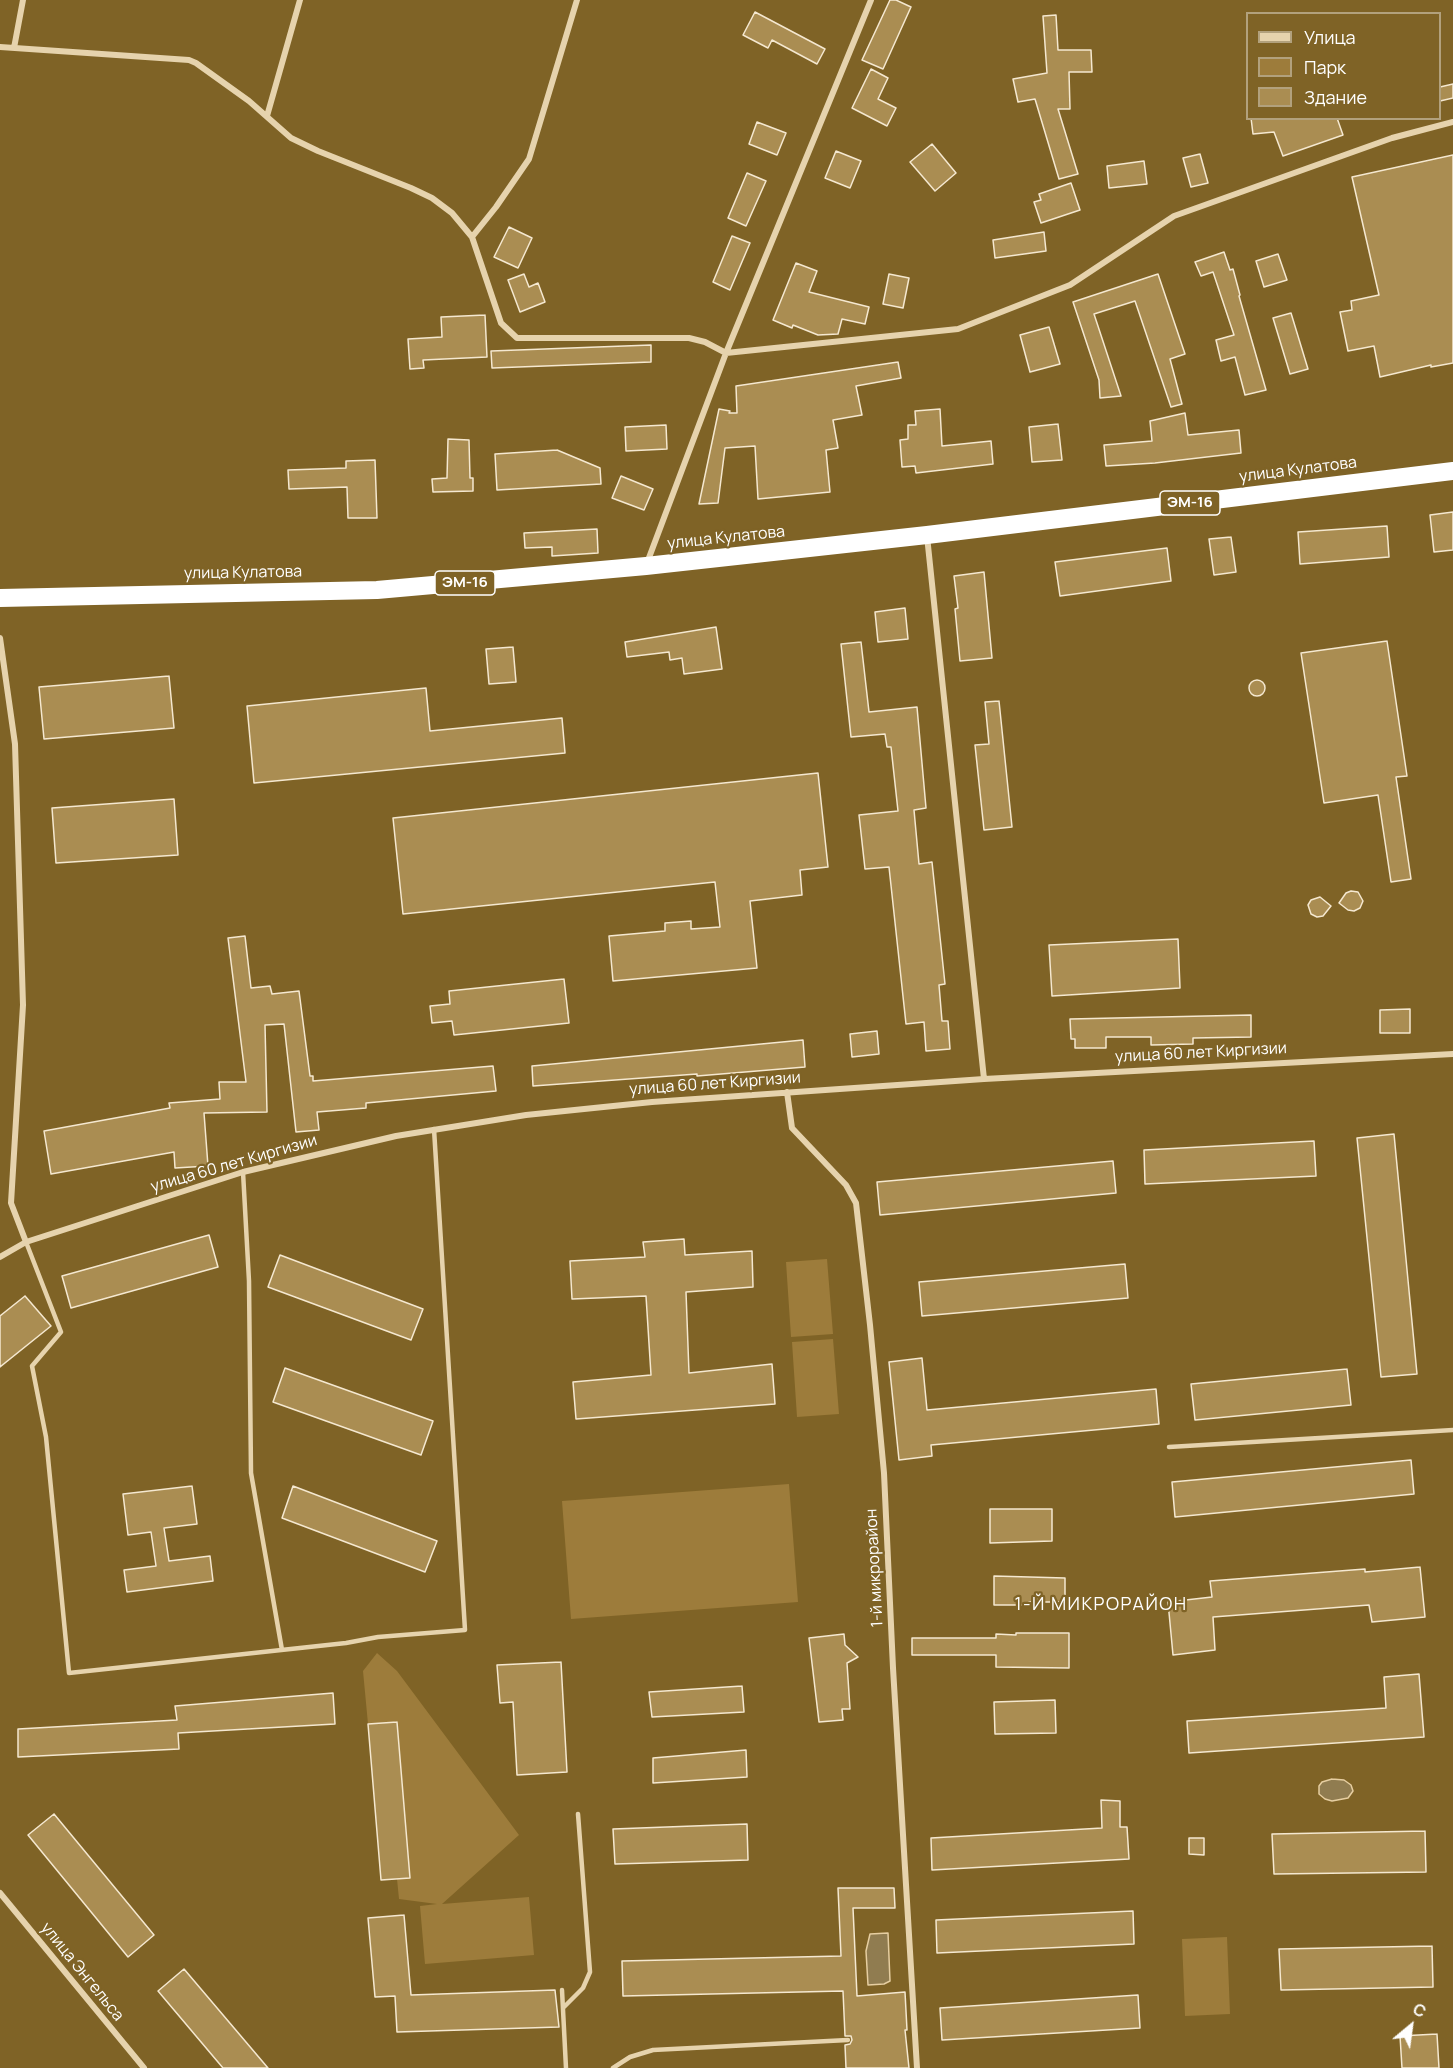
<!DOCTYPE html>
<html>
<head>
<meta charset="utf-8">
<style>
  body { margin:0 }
  #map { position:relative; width:1453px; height:2068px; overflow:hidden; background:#7f6326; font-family:Manrope,sans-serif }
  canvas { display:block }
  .legend { position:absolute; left:1246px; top:12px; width:195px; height:108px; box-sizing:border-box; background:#7f6326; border:2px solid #b2a17d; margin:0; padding:8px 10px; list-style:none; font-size:18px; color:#fff }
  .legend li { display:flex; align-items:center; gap:12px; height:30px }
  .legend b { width:30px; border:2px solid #b2a17d }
  .north { position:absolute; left:1381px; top:1996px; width:60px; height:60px; -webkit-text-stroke:4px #7f6326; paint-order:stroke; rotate:29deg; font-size:16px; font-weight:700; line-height:24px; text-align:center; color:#fff }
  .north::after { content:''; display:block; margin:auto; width:21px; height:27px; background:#fff; clip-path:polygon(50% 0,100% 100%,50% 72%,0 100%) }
</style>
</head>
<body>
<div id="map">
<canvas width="1453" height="2068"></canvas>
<ul class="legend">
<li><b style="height:8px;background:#e6d3ad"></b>Улица</li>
<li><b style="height:16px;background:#9d7c3b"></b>Парк</li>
<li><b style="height:16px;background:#aa8d52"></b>Здание</li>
</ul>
<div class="north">С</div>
</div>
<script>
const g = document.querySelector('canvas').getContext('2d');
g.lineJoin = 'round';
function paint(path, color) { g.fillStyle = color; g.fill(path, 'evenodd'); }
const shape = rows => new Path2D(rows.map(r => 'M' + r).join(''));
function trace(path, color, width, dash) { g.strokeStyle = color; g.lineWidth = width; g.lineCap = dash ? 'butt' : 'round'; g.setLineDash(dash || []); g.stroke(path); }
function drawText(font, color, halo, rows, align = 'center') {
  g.font = font + ' Manrope,sans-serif'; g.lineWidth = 4.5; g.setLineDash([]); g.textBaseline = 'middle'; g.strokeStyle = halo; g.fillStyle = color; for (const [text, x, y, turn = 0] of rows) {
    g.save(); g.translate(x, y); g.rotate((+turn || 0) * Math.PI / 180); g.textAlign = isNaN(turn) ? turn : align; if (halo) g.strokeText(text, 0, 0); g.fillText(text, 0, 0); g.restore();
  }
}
paint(shape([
  [827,1259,833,1334,791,1337,786,1262],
  [833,1339,839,1414,797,1417,792,1342],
  [789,1484,798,1602,571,1619,562,1501],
  [377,1653,397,1671,519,1835,442,1904,529,1897,534,1955,425,1964,420,1906,437,1904,399,1899,397,1879,410,1877,397,1722,368,1724,363,1671],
  [1227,1937,1230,2014,1185,2016,1182,1939]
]), '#9d7c3b');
const water = shape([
  [1332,1779,1344,1780,1351,1785,1353,1791,1348,1798,1332,1801,1325,1799,1319,1794,1319,1786,1322,1782,1332,1779],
  [888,1933,890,1981,884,1984,868,1985,866,1951,870,1934,888,1933]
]);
paint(water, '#907c50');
trace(water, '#e6cea1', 1.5);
const building = shape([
  [890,0,896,0,911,7,883,69,862,60,890,0],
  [755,12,825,49,817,64,772,40,768,48,743,35,755,12],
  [1056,15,1058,50,1091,50,1092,72,1069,72,1070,109,1058,109,1078,174,1059,179,1035,99,1018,102,1013,79,1047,73,1043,16,1056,15],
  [871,69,888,78,878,99,896,108,887,126,852,108,871,69],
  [1453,84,1453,98,1440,101,1440,87,1453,84],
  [1251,118,1337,118,1343,135,1283,156,1274,132,1253,134,1251,118],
  [757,122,786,133,777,155,749,144,757,122],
  [932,144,956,173,935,191,910,162,932,144],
  [836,151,861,161,850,188,825,178,836,151],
  [1200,154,1208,183,1191,187,1183,158,1200,154],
  [1453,155,1453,363,1431,367,1431,365,1380,377,1374,346,1348,351,1340,312,1352,310,1351,301,1379,295,1352,177,1453,155],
  [1144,161,1147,184,1109,188,1107,166,1144,161],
  [747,173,766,181,746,226,728,218,747,173],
  [1071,183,1080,210,1041,223,1034,202,1041,200,1039,194,1071,183],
  [509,227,532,238,518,268,494,257,509,227],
  [1044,232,1046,251,995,258,993,240,1044,232],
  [732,236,750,243,730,290,713,282,732,236],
  [1224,252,1230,270,1233,269,1240,295,1239,296,1266,390,1245,395,1235,357,1221,361,1216,340,1234,335,1213,272,1201,276,1195,262,1224,252],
  [1278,254,1287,280,1264,287,1256,261,1278,254],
  [796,263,817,271,809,292,869,307,865,324,842,319,838,334,818,335,793,325,792,328,773,320,796,263],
  [524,274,529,287,538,283,545,302,520,312,508,280,524,274],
  [889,274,909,278,903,308,883,304,889,274],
  [1158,274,1185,354,1170,359,1182,404,1171,407,1135,301,1094,314,1121,396,1100,398,1099,380,1073,302,1158,274],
  [1291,313,1308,369,1290,374,1273,318,1291,313],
  [485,315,487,357,423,360,424,368,410,369,408,339,442,337,441,317,485,315],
  [1049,327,1060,364,1030,372,1020,335,1049,327],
  [651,345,651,362,492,368,491,351,651,345],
  [898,362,901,378,856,386,862,415,833,420,838,448,826,450,830,492,758,499,755,446,725,448,718,503,699,504,719,409,730,411,729,413,737,413,736,386,898,362],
  [940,409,942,446,991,441,993,464,916,473,915,466,902,467,900,440,908,439,908,425,916,425,915,411,940,409],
  [1185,413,1188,435,1239,430,1241,453,1155,463,1106,466,1104,445,1152,441,1150,421,1185,413],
  [1058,424,1062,460,1032,462,1029,427,1058,424],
  [666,425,667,449,626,451,625,427,666,425],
  [448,439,469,440,470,478,473,478,473,491,433,492,432,479,447,478,448,439],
  [557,450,600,468,601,484,497,490,495,454,557,450],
  [375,460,377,518,348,518,347,487,289,489,288,470,346,468,346,461,375,460],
  [621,476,653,489,644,510,612,498,621,476],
  [1453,512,1453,550,1434,552,1430,515,1453,512],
  [1387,526,1389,557,1300,564,1298,532,1387,526],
  [597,529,598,553,552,556,552,547,525,548,524,533,597,529],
  [1231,537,1236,572,1214,575,1209,539,1231,537],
  [1167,548,1171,581,1060,596,1055,562,1167,548],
  [984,572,992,658,960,661,955,609,958,608,954,576,984,572],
  [905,608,908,639,878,642,875,612,905,608],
  [716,627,722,669,684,674,682,658,670,660,669,652,627,657,625,642,716,627],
  [1387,641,1407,776,1396,777,1411,879,1391,882,1378,795,1324,803,1301,653,1387,641],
  [861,642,869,712,917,707,926,808,914,810,919,864,932,862,945,984,939,985,942,1021,948,1021,950,1049,926,1051,924,1022,906,1024,889,867,865,869,859,815,898,811,891,747,887,747,885,734,851,737,841,644,861,642],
  [513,647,516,682,489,684,486,649,513,647],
  [169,676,174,728,44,739,39,687,169,676],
  '1249 688a8 8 0 1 1 16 0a8 8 0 1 1-16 0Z',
  [426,688,430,731,562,718,565,753,254,783,247,706,426,688],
  [999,701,1012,827,984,830,975,745,989,744,985,702,999,701],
  [818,773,828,867,800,870,802,895,750,901,757,968,613,981,609,936,665,931,665,923,691,921,691,929,720,927,715,882,403,914,393,818,818,773],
  [174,799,178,855,56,863,52,808,174,799],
  [1351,891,1358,892,1363,901,1360,908,1354,911,1348,910,1339,903,1346,893,1351,891],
  [1320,897,1331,906,1323,916,1317,917,1311,914,1308,905,1311,900,1320,897],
  [245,936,251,988,270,986,272,994,299,991,310,1076,313,1076,313,1081,493,1066,496,1091,366,1103,366,1108,317,1112,319,1130,296,1132,284,1024,265,1025,267,1112,204,1113,208,1166,175,1168,174,1152,51,1174,44,1131,170,1108,169,1103,220,1099,219,1082,246,1082,228,938,245,936],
  [1178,939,1180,988,1052,996,1049,945,1178,939],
  [564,979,569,1023,454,1035,452,1021,432,1023,430,1006,450,1004,449,991,564,979],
  [1410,1009,1410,1033,1380,1033,1380,1010,1410,1009],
  [1251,1015,1251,1037,1193,1038,1193,1044,1151,1045,1151,1037,1106,1037,1106,1048,1075,1048,1075,1039,1071,1039,1070,1019,1251,1015],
  [877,1031,879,1054,852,1057,850,1034,877,1031],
  [803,1040,805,1067,697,1076,697,1074,533,1086,532,1066,803,1040],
  [1394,1134,1417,1374,1381,1377,1357,1138,1394,1134],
  [1314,1141,1316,1176,1145,1184,1144,1150,1314,1141],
  [1113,1161,1116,1193,880,1215,877,1182,1113,1161],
  [209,1235,218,1267,71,1308,62,1276,209,1235],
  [684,1239,685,1255,752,1251,753,1287,686,1292,689,1373,772,1364,775,1404,576,1419,573,1382,651,1375,646,1296,572,1299,570,1261,645,1257,643,1242,684,1239],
  [280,1255,423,1309,411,1340,268,1287,280,1255],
  [1125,1264,1128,1298,922,1316,919,1282,1125,1264],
  [25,1296,51,1326,0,1367,0,1316,25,1296],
  [922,1358,927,1410,1156,1389,1159,1424,931,1445,932,1456,899,1460,889,1362,922,1358],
  [285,1368,433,1421,421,1455,273,1402,285,1368],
  [1347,1369,1351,1405,1195,1420,1191,1384,1347,1369],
  [1411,1460,1414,1494,1175,1517,1172,1482,1411,1460],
  [192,1486,197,1524,164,1528,169,1561,210,1556,213,1581,127,1592,124,1570,156,1566,151,1532,128,1535,123,1494,192,1486],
  [293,1486,437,1541,425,1572,282,1518,293,1486],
  [990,1509,1052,1509,1052,1541,990,1543,990,1509],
  [1420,1567,1425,1617,1372,1622,1369,1605,1213,1617,1215,1650,1173,1655,1168,1602,1212,1597,1210,1581,1365,1569,1365,1572,1420,1567],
  [994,1576,1065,1578,1065,1602,1029,1602,1029,1605,994,1605,994,1576],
  [1016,1633,1069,1633,1069,1668,996,1667,996,1655,912,1655,912,1638,996,1638,996,1634,1016,1635,1016,1633],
  [844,1634,845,1645,858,1657,847,1663,850,1709,842,1709,843,1720,819,1722,809,1638,844,1634],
  [561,1662,567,1772,517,1775,513,1702,500,1703,497,1665,561,1662],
  [1419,1674,1424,1737,1189,1753,1187,1721,1386,1708,1384,1677,1419,1674],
  [742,1686,744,1712,652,1717,649,1692,742,1686],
  [333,1693,335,1724,178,1733,179,1749,18,1757,18,1729,177,1720,175,1706,333,1693],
  [1055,1700,1056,1733,995,1734,994,1702,1055,1700],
  [397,1722,410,1878,381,1880,368,1724,397,1722],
  [746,1750,747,1777,653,1783,653,1758,746,1750],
  [1101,1800,1120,1801,1120,1827,1127,1827,1129,1859,932,1870,931,1838,1102,1828,1101,1800],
  [54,1814,154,1935,128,1957,28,1835,54,1814],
  [747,1824,748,1860,615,1864,613,1829,747,1824],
  [1425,1831,1426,1872,1274,1874,1272,1834,1425,1831],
  [1189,1838,1204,1838,1204,1855,1189,1854,1189,1838],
  [838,1888,894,1888,895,1908,853,1908,857,1996,905,1992,907,2030,905,2030,909,2068,846,2068,845,2045,850,2044,852,2040,851,2036,845,2036,843,1991,623,1996,622,1961,841,1956,838,1888],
  [1133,1911,1134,1944,937,1953,936,1920,1133,1911],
  [404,1915,411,1995,555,1990,559,2027,397,2032,395,1996,375,1997,368,1918,404,1915],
  [1432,1946,1433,1987,1281,1990,1279,1949,1432,1946],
  [184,1969,268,2068,223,2068,158,1991,184,1969],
  [1138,1995,1140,2028,942,2040,940,2008,1138,1995],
  [1437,2034,1439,2068,1402,2068,1400,2036,1437,2034]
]);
paint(building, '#aa8d52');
trace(building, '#f5e8d0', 1.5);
trace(shape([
  [243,1172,249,1281,251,1473,282,1650],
  [26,1242,61,1332,32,1366,46,1437,69,1673,346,1643,378,1637,465,1630,434,1129],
  [1169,1447,1453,1430],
  [562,1990,566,2068],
  [563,2008,583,1988,590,1972,578,1814],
  [613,2068,630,2057,653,2050,848,2040]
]), '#e6d3ad', 4.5);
trace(shape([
  [0,47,189,60,196,63,249,101,291,138,318,151,411,188,432,198,452,213,472,237,501,323,517,338,689,338,705,342,726,353,958,329,1070,285,1174,216,1392,138,1453,122],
  [14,48,23,0],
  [267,116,300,0],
  [472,237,496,207,529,159,577,0],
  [927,536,984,1079],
  [647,563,726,353,871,0],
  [0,638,15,744,23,1005,11,1203,26,1242],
  [787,1092,792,1128,846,1185,856,1203,870,1325,884,1473,893,1668,917,2068],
  [0,1257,26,1242,243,1172,396,1136,526,1115,652,1102,984,1079,1453,1054],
  [0,1893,144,2068]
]), '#e6d3ad', 6);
trace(shape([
  [0,598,377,590,646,566,927,535,1453,471]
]), '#fff', 18);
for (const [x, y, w] of [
  [1190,503,60],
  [465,583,60]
]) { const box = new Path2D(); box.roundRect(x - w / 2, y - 12, w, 24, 4.5); g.fillStyle = '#7f6326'; g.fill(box); trace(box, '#fff', 1.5); }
drawText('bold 15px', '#fff', null, [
  ["ЭМ-16",1190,503],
  ["ЭМ-16",465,583]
]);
drawText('16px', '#fff', '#7f6326', [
  ["улица Кулатова",1298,470,-7],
  ["улица Кулатова",726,538,-6],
  ["улица Кулатова",243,573,-1],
  ["улица 60 лет Киргизии",1201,1053,-3],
  ["улица 60 лет Киргизии",715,1084,-4],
  ["улица 60 лет Киргизии",234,1164,-16],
  ["1-й микрорайон",875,1568,-93],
  ["улица Энгельса",82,1972,51]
]);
g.letterSpacing = '1.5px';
drawText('18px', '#fff', '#7f6326', [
  ["1-Й МИКРОРАЙОН",1101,1605]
]);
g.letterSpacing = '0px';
</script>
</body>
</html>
